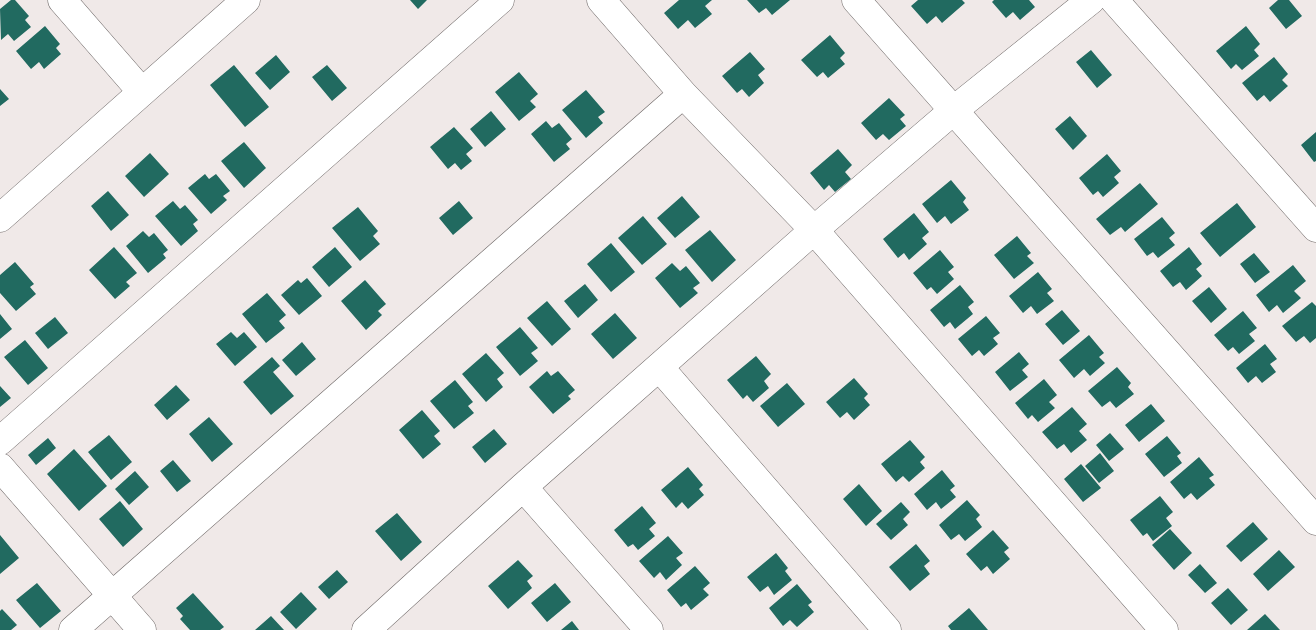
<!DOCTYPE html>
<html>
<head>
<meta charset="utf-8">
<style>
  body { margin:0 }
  canvas { display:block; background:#f0e9e8 }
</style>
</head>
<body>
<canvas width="1316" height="630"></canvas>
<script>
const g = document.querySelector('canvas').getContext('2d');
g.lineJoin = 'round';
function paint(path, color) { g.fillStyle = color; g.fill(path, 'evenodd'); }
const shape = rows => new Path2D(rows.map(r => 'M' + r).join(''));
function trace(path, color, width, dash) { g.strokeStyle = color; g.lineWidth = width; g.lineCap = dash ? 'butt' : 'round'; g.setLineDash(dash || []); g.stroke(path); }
paint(shape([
  [11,0,15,0,29,16,25,20,31,27,14,41,8,34,1,40,0,9],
  [410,0,427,0,418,9],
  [679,0,712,0,705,6,712,14,695,28,688,20,678,29,664,13],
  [747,0,790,0,772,15,766,8,759,13],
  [918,0,962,0,965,3,942,23,936,16,927,24,911,6],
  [994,0,1029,0,1035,7,1020,20,1013,12,1006,18,992,2],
  [1278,0,1289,0,1302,16,1286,29,1269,8],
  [45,26,60,44,56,48,61,54,44,69,39,62,31,69,16,51],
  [1246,26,1260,44,1254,50,1259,56,1242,70,1236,64,1231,69,1216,51],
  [830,35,845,53,840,58,845,64,828,78,823,72,817,77,801,60],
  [1091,50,1112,75,1097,88,1076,62],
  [750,52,765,69,758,75,764,83,749,97,742,89,737,93,722,76],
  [276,55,290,72,270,90,255,73],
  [1274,57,1288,74,1282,80,1288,86,1270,102,1264,95,1257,101,1242,83],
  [234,65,269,107,245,127,210,85],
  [327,65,347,88,332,101,312,77],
  [519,72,538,94,530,101,536,107,519,121,495,92],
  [0,89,9,99,0,106],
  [586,90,605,112,598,117,603,123,586,138,562,110],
  [889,98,905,115,900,119,906,126,889,140,883,134,876,140,861,123],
  [491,111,506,129,485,147,470,129],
  [1070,116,1087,136,1073,150,1055,129],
  [546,121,552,128,559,123,572,139,566,144,570,149,554,162,531,134],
  [454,127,473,148,466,154,472,161,461,170,455,163,448,169,430,147],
  [1316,132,1316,161,1314,162,1301,145],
  [244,142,266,168,244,188,221,161],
  [838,149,852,165,845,172,851,179,835,192,829,185,824,190,810,173],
  [150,153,169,174,144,197,125,176],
  [1107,154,1121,171,1114,177,1119,183,1103,197,1098,191,1093,195,1079,178],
  [205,174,209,179,216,174,230,191,223,196,227,200,211,214,188,188],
  [951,180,966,198,963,202,969,210,951,224,945,216,937,223,922,204],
  [1140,183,1158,204,1125,232,1121,227,1110,235,1096,219],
  [108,191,129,215,111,231,91,206],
  [682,196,700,217,675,238,657,218],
  [173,201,180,209,185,205,198,220,193,224,198,231,181,246,155,216],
  [459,201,473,218,453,235,439,218],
  [1237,203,1256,227,1220,257,1200,233],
  [358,207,378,231,373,236,380,244,360,261,332,228],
  [914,213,929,232,922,238,927,244,909,260,904,253,898,258,883,239],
  [643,216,667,244,642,265,618,238],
  [1162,217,1175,233,1169,238,1175,245,1158,258,1153,252,1147,256,1134,239],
  [710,230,736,260,712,282,685,250],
  [143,231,149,237,154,233,168,250,163,254,166,258,148,273,126,246],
  [1017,236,1031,253,1027,256,1034,263,1014,279,994,255],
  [611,243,635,272,611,292,587,264],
  [114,247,137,273,126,282,130,286,115,299,89,270],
  [335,247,352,267,329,287,312,267],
  [1189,247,1202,264,1196,269,1202,276,1186,290,1180,282,1173,287,1160,271],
  [940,250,954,267,948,272,954,279,937,294,931,287,927,290,913,273],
  [1254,253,1270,272,1255,283,1240,264],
  [15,262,34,284,30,287,36,294,16,311,0,293,0,275],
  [672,263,680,271,686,266,700,283,693,288,698,293,680,308,655,278],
  [1293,265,1306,281,1294,291,1301,298,1283,313,1277,305,1269,312,1256,295],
  [1038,272,1052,289,1047,293,1054,301,1037,314,1031,306,1023,313,1009,296],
  [307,278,322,296,299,315,281,295,298,280,301,283],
  [365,280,386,304,378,311,382,315,366,330,341,301],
  [585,284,598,300,578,318,564,301],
  [960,285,974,302,968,307,973,314,955,329,950,322,944,327,930,310],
  [1209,287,1227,309,1211,323,1192,301],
  [267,293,286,315,279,321,285,328,266,343,242,314],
  [547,301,571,329,552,346,527,318],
  [1312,302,1316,306,1316,338,1310,343,1304,336,1296,342,1282,326],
  [1062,310,1080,331,1063,345,1045,324],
  [1243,311,1257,328,1249,334,1255,341,1239,354,1233,347,1228,351,1214,335],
  [615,313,637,338,613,359,591,334],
  [0,314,12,329,0,339],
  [986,316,1000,333,993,338,998,344,984,356,979,350,972,356,958,339],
  [55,317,68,333,48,349,35,333],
  [520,327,538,348,531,353,538,361,520,376,496,347],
  [231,332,237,338,244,332,257,347,235,366,216,344],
  [1089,335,1104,353,1099,357,1105,363,1090,376,1084,369,1074,378,1059,360],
  [25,340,48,368,28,385,4,357],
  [302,342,316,359,296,376,282,360],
  [1265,344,1277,359,1270,364,1276,372,1262,383,1256,376,1248,383,1236,368],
  [1019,352,1029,364,1022,370,1028,377,1010,391,995,372],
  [486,353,504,373,497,379,503,387,486,402,462,374],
  [756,356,771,374,764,381,769,388,753,402,747,395,743,399,727,380],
  [272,357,280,366,273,372,294,396,271,415,243,382],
  [1117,367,1131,383,1128,387,1134,394,1116,408,1110,401,1102,407,1088,391],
  [547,371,551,376,558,371,575,390,568,396,571,399,553,414,529,387],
  [854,378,868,394,864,398,870,405,854,420,847,412,840,418,826,402],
  [1044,379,1057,395,1049,402,1055,408,1038,422,1032,415,1028,419,1015,403],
  [455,380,473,402,468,406,474,413,454,429,430,401],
  [787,383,805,404,778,427,760,406],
  [176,385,190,400,167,420,154,405],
  [0,386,11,398,0,407],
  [1151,404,1165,421,1139,442,1125,425],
  [1072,407,1087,424,1079,431,1087,440,1071,453,1064,444,1057,449,1042,432],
  [422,410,440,431,434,436,441,444,423,459,399,430],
  [209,417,233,444,212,462,189,434],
  [494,429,507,444,485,463,472,447],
  [1110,433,1124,449,1109,461,1096,445],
  [109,435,132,462,111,480,88,452],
  [1167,436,1181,453,1177,456,1182,463,1164,477,1145,454],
  [48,438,56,448,36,465,28,455],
  [910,440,925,457,920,462,925,468,909,482,903,476,896,482,881,464],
  [74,449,107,486,79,511,47,474],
  [1100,453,1114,471,1099,483,1085,466],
  [1199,457,1214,475,1209,478,1215,485,1197,500,1191,493,1184,499,1170,482],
  [173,460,191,481,177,492,160,471],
  [1081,464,1101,488,1083,502,1064,479],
  [688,467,703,485,699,489,704,495,688,509,682,502,676,508,661,490],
  [942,470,955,486,950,490,956,497,941,509,936,502,927,510,914,494],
  [135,471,149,487,129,505,115,489],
  [859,484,882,511,866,526,843,499],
  [1160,496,1173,512,1166,518,1172,526,1153,541,1147,533,1143,536,1130,520],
  [967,500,980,515,976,519,982,527,965,541,959,534,951,540,939,525],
  [120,501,143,529,123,547,99,519],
  [901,502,910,512,903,519,908,525,891,540,876,524],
  [642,506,656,523,649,529,655,536,638,550,633,544,628,547,614,530],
  [397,513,422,542,401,561,375,531],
  [1253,522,1268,539,1241,562,1226,546],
  [1170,529,1192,553,1174,570,1152,545],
  [993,530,1009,548,1004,552,1010,559,993,574,987,566,981,571,966,554],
  [0,535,19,558,0,574],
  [668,536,683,553,676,558,682,565,666,580,660,572,654,578,639,561],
  [916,544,930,561,924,566,930,574,910,591,889,567],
  [1279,550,1295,567,1268,591,1253,574],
  [776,553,788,568,785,571,792,580,774,595,768,586,760,592,747,577],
  [518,560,533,576,527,581,532,588,508,609,488,586],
  [1200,564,1217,583,1205,593,1188,575],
  [695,566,710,583,703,589,709,595,691,610,686,603,681,607,667,590],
  [337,570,348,582,329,599,318,587],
  [37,583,61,611,40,628,16,600],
  [555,583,571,602,547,622,531,603],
  [797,584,812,602,808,605,814,612,797,627,790,620,783,626,769,608],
  [1228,588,1248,610,1231,625,1211,603],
  [301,592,317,609,296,629,280,612],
  [193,593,224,627,220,630,190,630,180,619,183,616,176,608],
  [969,608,988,630,951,630,948,626],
  [2,609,17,625,11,630,0,630,0,611],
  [1265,614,1280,630,1247,630],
  [271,616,284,630,255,630],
  [572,621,579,630,561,630]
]), '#216a60');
const minor = shape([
  [62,0,142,92],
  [601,0,683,94,814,230,1164,630],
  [856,0,1316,521],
  [1114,0,1316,228],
  [0,218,246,0],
  [660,368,887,630],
  [0,441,500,0],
  [0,467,142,630],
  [523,487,649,630],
  [73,630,683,94],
  [366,630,523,487,814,230,954,110,1091,0]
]);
trace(minor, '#6c6665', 29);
trace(minor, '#fff', 28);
</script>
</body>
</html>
